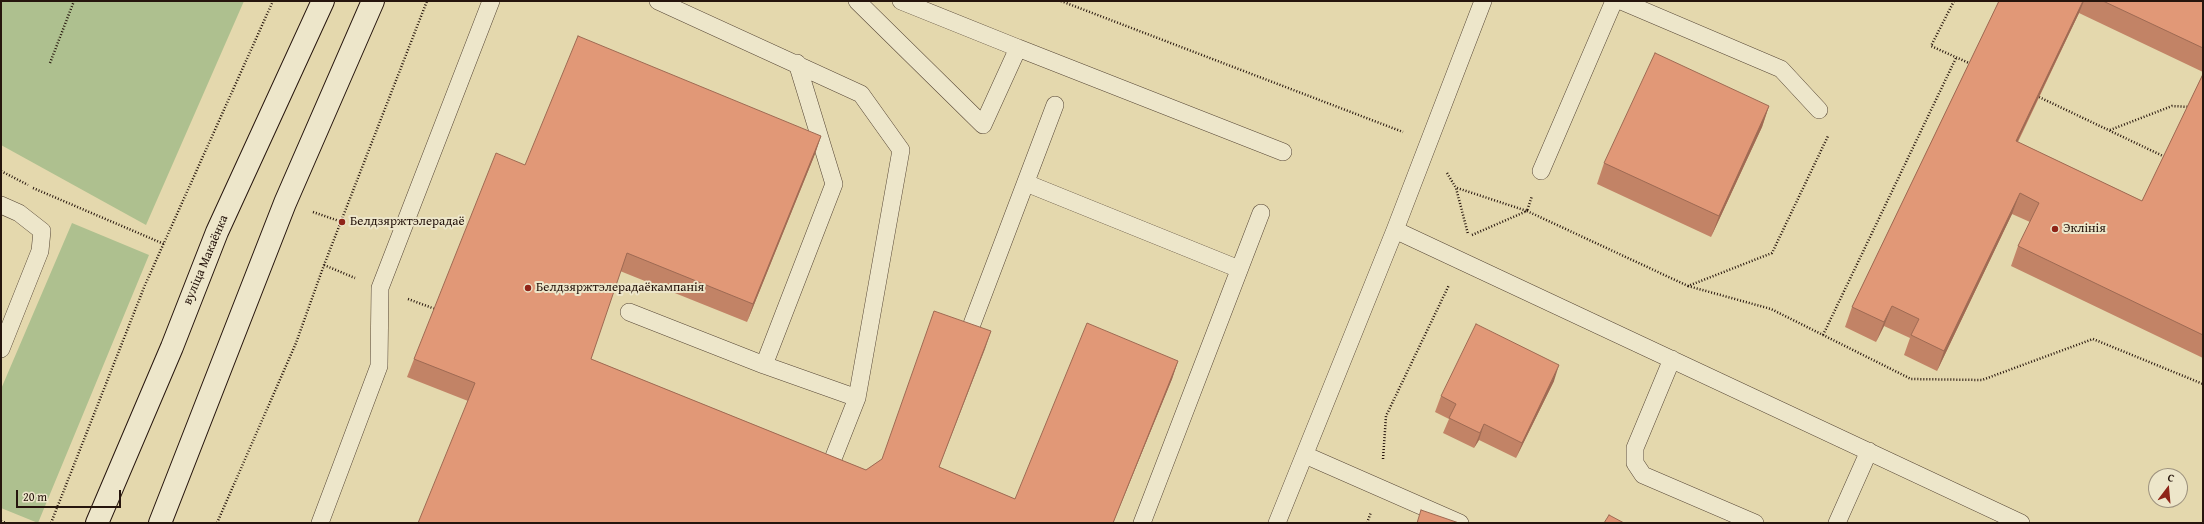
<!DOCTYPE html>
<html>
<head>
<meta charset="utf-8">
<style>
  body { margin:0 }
  #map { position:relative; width:2204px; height:524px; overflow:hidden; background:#e4d8ad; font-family:"Gentium Book Plus",serif }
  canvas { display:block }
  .frame { position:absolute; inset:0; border:2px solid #26150d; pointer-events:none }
  .north { position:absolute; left:2148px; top:468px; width:40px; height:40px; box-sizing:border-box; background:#ede6ca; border:1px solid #9d927e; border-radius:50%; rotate:16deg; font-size:11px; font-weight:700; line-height:16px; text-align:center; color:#26150d }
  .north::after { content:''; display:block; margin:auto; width:14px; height:18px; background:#8f2418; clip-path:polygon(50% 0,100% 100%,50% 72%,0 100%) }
  .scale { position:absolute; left:16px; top:490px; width:105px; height:18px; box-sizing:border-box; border:2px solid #26150d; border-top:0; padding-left:5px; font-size:12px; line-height:14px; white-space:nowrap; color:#26150d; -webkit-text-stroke:3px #ede6ca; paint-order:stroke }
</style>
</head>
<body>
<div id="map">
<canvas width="2204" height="524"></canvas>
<div class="frame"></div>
<div class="north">С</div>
<div class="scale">20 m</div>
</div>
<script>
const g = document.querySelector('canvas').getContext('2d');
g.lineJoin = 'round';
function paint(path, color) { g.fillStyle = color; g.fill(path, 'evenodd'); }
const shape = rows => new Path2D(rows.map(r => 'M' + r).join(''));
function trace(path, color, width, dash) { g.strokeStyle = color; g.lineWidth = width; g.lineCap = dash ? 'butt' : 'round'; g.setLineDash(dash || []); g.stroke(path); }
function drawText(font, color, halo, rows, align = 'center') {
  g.font = font + ' "Gentium Book Plus",serif'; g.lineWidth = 4; g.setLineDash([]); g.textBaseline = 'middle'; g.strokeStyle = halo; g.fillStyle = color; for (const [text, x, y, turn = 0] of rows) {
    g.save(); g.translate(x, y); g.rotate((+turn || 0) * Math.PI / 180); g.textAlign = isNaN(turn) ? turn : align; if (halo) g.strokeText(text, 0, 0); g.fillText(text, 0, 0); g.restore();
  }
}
paint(shape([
  [1,1,244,1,146,225,1,145],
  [72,223,149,255,38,523,1,508,1,389]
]), '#aec08f');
const lane = shape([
  [658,1,861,94,901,150,857,398,831,464],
  [857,1,983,125,1018,48,901,1],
  [1621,1,1781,69,1819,110],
  [1018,48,1283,152],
  [1541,171,1614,1],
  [1026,183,1239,269],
  [1,205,19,213,42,231,40,251,1,349],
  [1395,230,2021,523],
  [629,312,764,365,834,184,797,63],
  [972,324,1055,105],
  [1672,359,1635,448,1635,463,1643,475,1755,523],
  [764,365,857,398],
  [1305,455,1460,523],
  [320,523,379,366,380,288,491,1],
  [1142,523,1261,213],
  [1277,523,1395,230,1483,1],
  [1837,523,1869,451]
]);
const secondary = shape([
  [97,523,172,347,217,232,323,1],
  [160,523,285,203,373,1]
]);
trace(lane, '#564635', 18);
trace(secondary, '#26150d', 24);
trace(shape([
  [1061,1,1403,132],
  [1954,1,1931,46,1971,64],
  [50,63,74,1],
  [2039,97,2165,157],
  [2110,130,2172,106,2190,107],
  [1,171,28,185],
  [1447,173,1456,188,1468,234],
  [33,188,164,244],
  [1457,188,1527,211,1532,196],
  [313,212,342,222],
  [1472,235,1527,211,1688,286,1772,253,1828,136],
  [324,265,355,278],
  [1688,286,1771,309,1911,379,1982,380,2093,339,2203,384],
  [408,299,435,309],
  [1823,335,1956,58],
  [1383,459,1386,416,1449,285],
  [1,521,6,523],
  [51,523,145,285,273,1],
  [217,523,296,343,324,265,427,1],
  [1367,523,1371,512]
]), '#26150d', 2.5, [1, 2]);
trace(lane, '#ede6ca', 17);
trace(secondary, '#ede6ca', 22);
paint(shape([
  [1999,1,2203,1,2203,72,2079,13,2018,142,2142,201,2203,74,2203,358,2011,266,2018,246,2030,222,2012,214,1937,371,1904,355,1910,338,1884,326,1876,342,1845,327,1852,307],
  [1769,106,1762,127,1711,237,1597,184,1604,163],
  [821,136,815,154,747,322,620,271,591,359,866,470,882,459,991,331,939,467,1015,499,1178,361,1172,379,1113,523,468,401,407,377,414,359,525,165],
  [1554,381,1516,458,1479,440,1474,448,1443,433,1449,419,1435,412,1441,396]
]), '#c28366');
paint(shape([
  [2083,1,2084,1,2079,13,2008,161,2016,141],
  [1769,106,1762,127,1711,237,1719,216],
  [821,136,815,154,747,322,753,304],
  [2020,193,2012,214,1937,371,1944,351],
  [1892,306,1884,326,1876,342,1884,322],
  [991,331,985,349,932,485,939,467],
  [1178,361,1172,379,1113,523],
  [1559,365,1554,381,1516,458,1522,443],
  [1484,424,1479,440,1474,448,1480,433]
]), '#9e6a53');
const building = shape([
  [1999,1,2083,1,2016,141,2142,201,2203,74,2203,335,2018,246,2039,203,2020,193,1944,351,1911,335,1919,319,1892,306,1884,322,1852,307,1999,1],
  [2103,1,2203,1,2203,48,2103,1],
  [578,36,821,136,753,304,627,253,591,359,866,470,882,459,934,311,991,331,939,467,1015,499,1087,323,1178,361,1113,523,418,523,475,383,414,359,496,153,525,165,578,36],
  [1655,53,1769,106,1719,216,1604,163,1655,53],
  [1476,324,1559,365,1522,443,1484,424,1480,433,1449,418,1456,404,1441,396,1476,324],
  [1421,510,1459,523,1417,523,1421,510],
  [1609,515,1624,523,1604,523,1609,515]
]);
paint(building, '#e19877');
trace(building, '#9e6a53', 1);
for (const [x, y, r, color] of [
  [342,222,4,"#8f2418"],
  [2055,229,4,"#8f2418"],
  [528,288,4,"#8f2418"]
]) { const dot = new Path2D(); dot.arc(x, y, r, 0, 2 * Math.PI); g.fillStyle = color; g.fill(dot); trace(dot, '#ede6ca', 1.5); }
drawText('13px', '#26150d', '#ede6ca', [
  ["Белдзяржтэлерадаё",350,222],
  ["Эклінія",2063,229],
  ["Белдзяржтэлерадаёкампанія",536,288]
], 'left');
drawText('13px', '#26150d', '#ede6ca', [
  ["вуліца Макаёнка",206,260,-67]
]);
</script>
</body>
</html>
